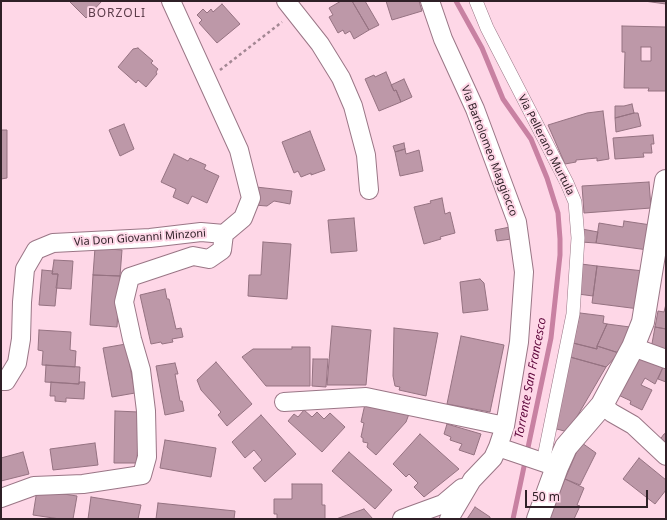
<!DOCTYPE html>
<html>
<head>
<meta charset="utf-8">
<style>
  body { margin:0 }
  #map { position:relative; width:667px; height:520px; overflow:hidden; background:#fed7e7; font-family:"Noto Sans",sans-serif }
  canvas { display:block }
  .frame { position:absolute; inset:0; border:2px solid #2f2027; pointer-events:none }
  .scale { position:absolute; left:525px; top:490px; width:123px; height:18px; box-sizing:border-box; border:2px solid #2f2027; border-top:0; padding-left:5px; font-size:12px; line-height:14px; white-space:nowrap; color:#2f2027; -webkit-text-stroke:3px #fed7e7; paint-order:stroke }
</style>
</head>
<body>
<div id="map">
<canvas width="667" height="520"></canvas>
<div class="frame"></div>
<div class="scale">50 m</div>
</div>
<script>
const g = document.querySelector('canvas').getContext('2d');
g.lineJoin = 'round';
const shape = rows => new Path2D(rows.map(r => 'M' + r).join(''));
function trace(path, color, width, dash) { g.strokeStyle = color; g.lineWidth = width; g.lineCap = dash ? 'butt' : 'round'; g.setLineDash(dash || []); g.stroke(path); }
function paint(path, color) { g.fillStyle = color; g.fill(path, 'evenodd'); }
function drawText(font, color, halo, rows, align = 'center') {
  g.font = font + ' "Noto Sans",sans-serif'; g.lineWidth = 4; g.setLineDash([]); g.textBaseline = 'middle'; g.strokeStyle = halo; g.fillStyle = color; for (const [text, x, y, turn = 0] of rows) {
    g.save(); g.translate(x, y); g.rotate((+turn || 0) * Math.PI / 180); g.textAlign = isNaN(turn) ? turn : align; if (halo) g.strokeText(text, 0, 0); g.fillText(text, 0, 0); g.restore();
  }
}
trace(shape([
  [456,1,482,48,503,99,531,139,547,178,558,213,560,239,560,255,551,338,513,519]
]), '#c881a2', 5);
const building = shape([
  [69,1,102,1,86,18,69,1],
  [341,1,352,1,369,30,354,39,350,31,345,34,343,30,338,33,329,17,333,15,329,8,341,1],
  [352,1,365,1,379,25,369,30,352,1],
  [386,1,419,1,422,11,392,20,386,1],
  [644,1,666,1,666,4,644,1],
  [222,4,240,24,217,43,199,23,202,20,197,15,203,9,207,13,211,9,213,12,222,4],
  [622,26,666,27,666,91,648,91,649,88,624,88,625,52,622,52,622,26],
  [641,47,651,47,651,61,641,61,641,47],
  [138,48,153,61,151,63,158,69,156,72,157,74,146,87,138,80,136,83,118,67,133,49,138,48],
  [386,72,394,91,396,90,401,102,379,111,365,79,374,75,375,77,386,72],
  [404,79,412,97,401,102,396,90,394,91,391,85,404,79],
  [632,104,634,113,615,118,615,106,624,106,632,104],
  [603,111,609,159,597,161,597,158,576,160,576,162,565,164,548,125,587,113,603,111],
  [634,113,638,113,641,126,616,132,615,118,634,113],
  [124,124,134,149,120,156,109,130,124,124],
  [1,130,7,130,7,178,1,179,1,130],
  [310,131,325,170,311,175,311,173,301,177,298,171,294,173,282,142,310,131],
  [653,135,654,144,651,144,652,153,643,153,644,157,615,159,613,138,653,135],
  [404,143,405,149,395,152,393,146,404,143],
  [405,149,406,154,419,150,423,171,400,176,395,152,405,149],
  [174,154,188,161,190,158,206,165,204,169,219,176,207,203,192,196,188,204,173,197,176,189,161,182,174,154],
  [649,182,651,208,584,213,582,186,649,182],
  [256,187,292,191,290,204,274,201,267,206,254,205,256,187],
  [442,198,445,214,450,212,455,233,440,237,441,239,424,244,414,207,431,203,430,201,442,198],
  [354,218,357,251,331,253,328,220,354,218],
  [624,221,651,225,648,250,596,243,599,223,623,227,624,221],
  [510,227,511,239,497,241,495,230,510,227],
  [582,229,598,232,596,243,581,242,582,229],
  [263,242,291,244,287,299,248,296,249,275,261,275,263,242],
  [95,248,122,250,120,276,93,275,95,248],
  [54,260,73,261,71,289,56,288,58,274,52,274,54,260],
  [581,264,597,266,593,296,578,294,581,264],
  [597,266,644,271,639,309,592,303,597,266],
  [42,270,53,271,52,274,58,274,55,306,39,305,42,270],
  [93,275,120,276,117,327,90,325,93,275],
  [480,279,484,283,488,310,463,313,460,282,480,279],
  [165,289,167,299,169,299,176,329,181,328,183,337,172,339,173,342,162,344,161,342,151,344,140,295,165,289],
  [666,304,666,329,655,327,658,311,664,312,666,304],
  [580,313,604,316,603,323,607,324,597,346,597,349,573,343,580,313],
  [607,324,630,327,619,353,597,346,607,324],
  [332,326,371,330,366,385,327,385,332,326],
  [655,327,666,329,666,354,651,349,655,327],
  [394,328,438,333,426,396,399,390,400,387,395,386,393,376,394,328],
  [39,330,71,332,70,350,76,351,75,367,42,365,43,351,38,350,39,330],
  [461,336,504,345,490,412,447,404,461,336],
  [573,343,597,349,597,346,619,353,606,367,570,357,573,343],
  [126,344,135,393,112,397,103,348,126,344],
  [292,347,310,347,310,386,266,386,242,357,253,349,292,349,292,347],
  [643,354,664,365,655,384,645,378,641,385,652,390,642,410,630,404,631,401,614,393,643,354],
  [570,357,606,367,568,432,553,428,570,357],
  [313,359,328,359,326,387,312,386,313,359],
  [216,362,252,404,227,426,218,415,221,412,201,390,197,380,216,362],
  [175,363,178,374,175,374,180,401,182,401,184,411,165,415,156,366,175,363],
  [46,365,80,367,79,384,45,382,46,365],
  [664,365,666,366,666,382,658,379,664,365],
  [51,382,79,384,79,382,85,382,84,399,66,398,66,402,55,401,55,396,50,396,51,382],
  [365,404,409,414,406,422,376,455,367,447,368,443,363,442,363,438,361,437,364,423,361,422,365,404],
  [304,410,312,417,317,412,324,419,330,413,345,427,322,452,288,421,294,414,298,417,304,410],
  [115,411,139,412,137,463,114,463,115,411],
  [261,415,296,454,265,482,253,468,262,460,254,450,245,458,232,442,261,415],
  [447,424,481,434,474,455,459,450,462,444,450,440,451,437,444,434,447,424],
  [666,433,666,446,659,441,664,434,666,433],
  [420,434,459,469,424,497,414,487,418,483,409,474,406,477,393,464,420,434],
  [165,440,216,448,211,477,160,468,165,440],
  [95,443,98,465,53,470,50,449,95,443],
  [582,443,596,453,580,485,565,479,577,451,582,443],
  [23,452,29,474,1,481,1,458,23,452],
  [349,452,392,490,375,509,332,471,349,452],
  [639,458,666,480,666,490,655,504,623,479,639,458],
  [565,479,584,488,577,505,580,506,574,519,549,519,565,479],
  [292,484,322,484,322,505,325,505,325,519,277,519,277,514,274,514,274,499,292,499,292,484],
  [37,490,77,496,73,519,60,519,33,515,37,490],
  [91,497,141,505,138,519,88,519,91,497],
  [158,503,235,511,234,519,156,519,158,503],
  [475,507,490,517,490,519,467,519,475,507],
  [364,509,373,519,336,519,364,509]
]);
paint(building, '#bd98a8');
trace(building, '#957281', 1);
const pedestrian = shape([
  [476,1,487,28,567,183,575,202,578,238,573,314,543,462]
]);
const minor = shape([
  [286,1,320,44,341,78,353,106,366,155,369,190],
  [430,1,443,39,475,109,517,222,524,272,519,342,505,426,498,447,493,458,472,480,449,519],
  [633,347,666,359],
  [1,381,6,381,17,363,21,339,22,302,25,269,36,250,53,243,150,238,201,232,224,234,243,218,251,198,239,150,171,1],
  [284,402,366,397,505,426],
  [602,405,612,413,633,425,666,456],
  [498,447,557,467],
  [1,498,34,486,83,484,142,475,147,457,146,411,141,370,132,339,124,302,130,277,193,256,209,259,222,250,224,234],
  [402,519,443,504,462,488]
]);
const tertiary = shape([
  [538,519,557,467,566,447,602,405,633,347,643,322,666,181]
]);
trace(pedestrian, '#9a7686', 14);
trace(minor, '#9a7686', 20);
trace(tertiary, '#9a7686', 24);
trace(shape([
  [220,70,282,22]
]), '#a38793', 2.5, [3, 3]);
trace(pedestrian, '#fff', 13);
trace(minor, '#fff', 18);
trace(tertiary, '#fff', 22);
drawText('11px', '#2f2027', '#fed7e7', [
  ["Via Pellerano Murtula",546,145,63],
  ["Via Bartolomeo Maggiocco",489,151,69],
  ["Via Don Giovanni Minzoni",140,238,-4]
]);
g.letterSpacing = '1px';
drawText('12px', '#5b3c4a', '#fed7e7', [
  ["BORZOLI",117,14]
]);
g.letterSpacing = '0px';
drawText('italic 12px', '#5f083c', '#fed7e7', [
  ["Torrente San Francesco",531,378,-79]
]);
</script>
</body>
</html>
